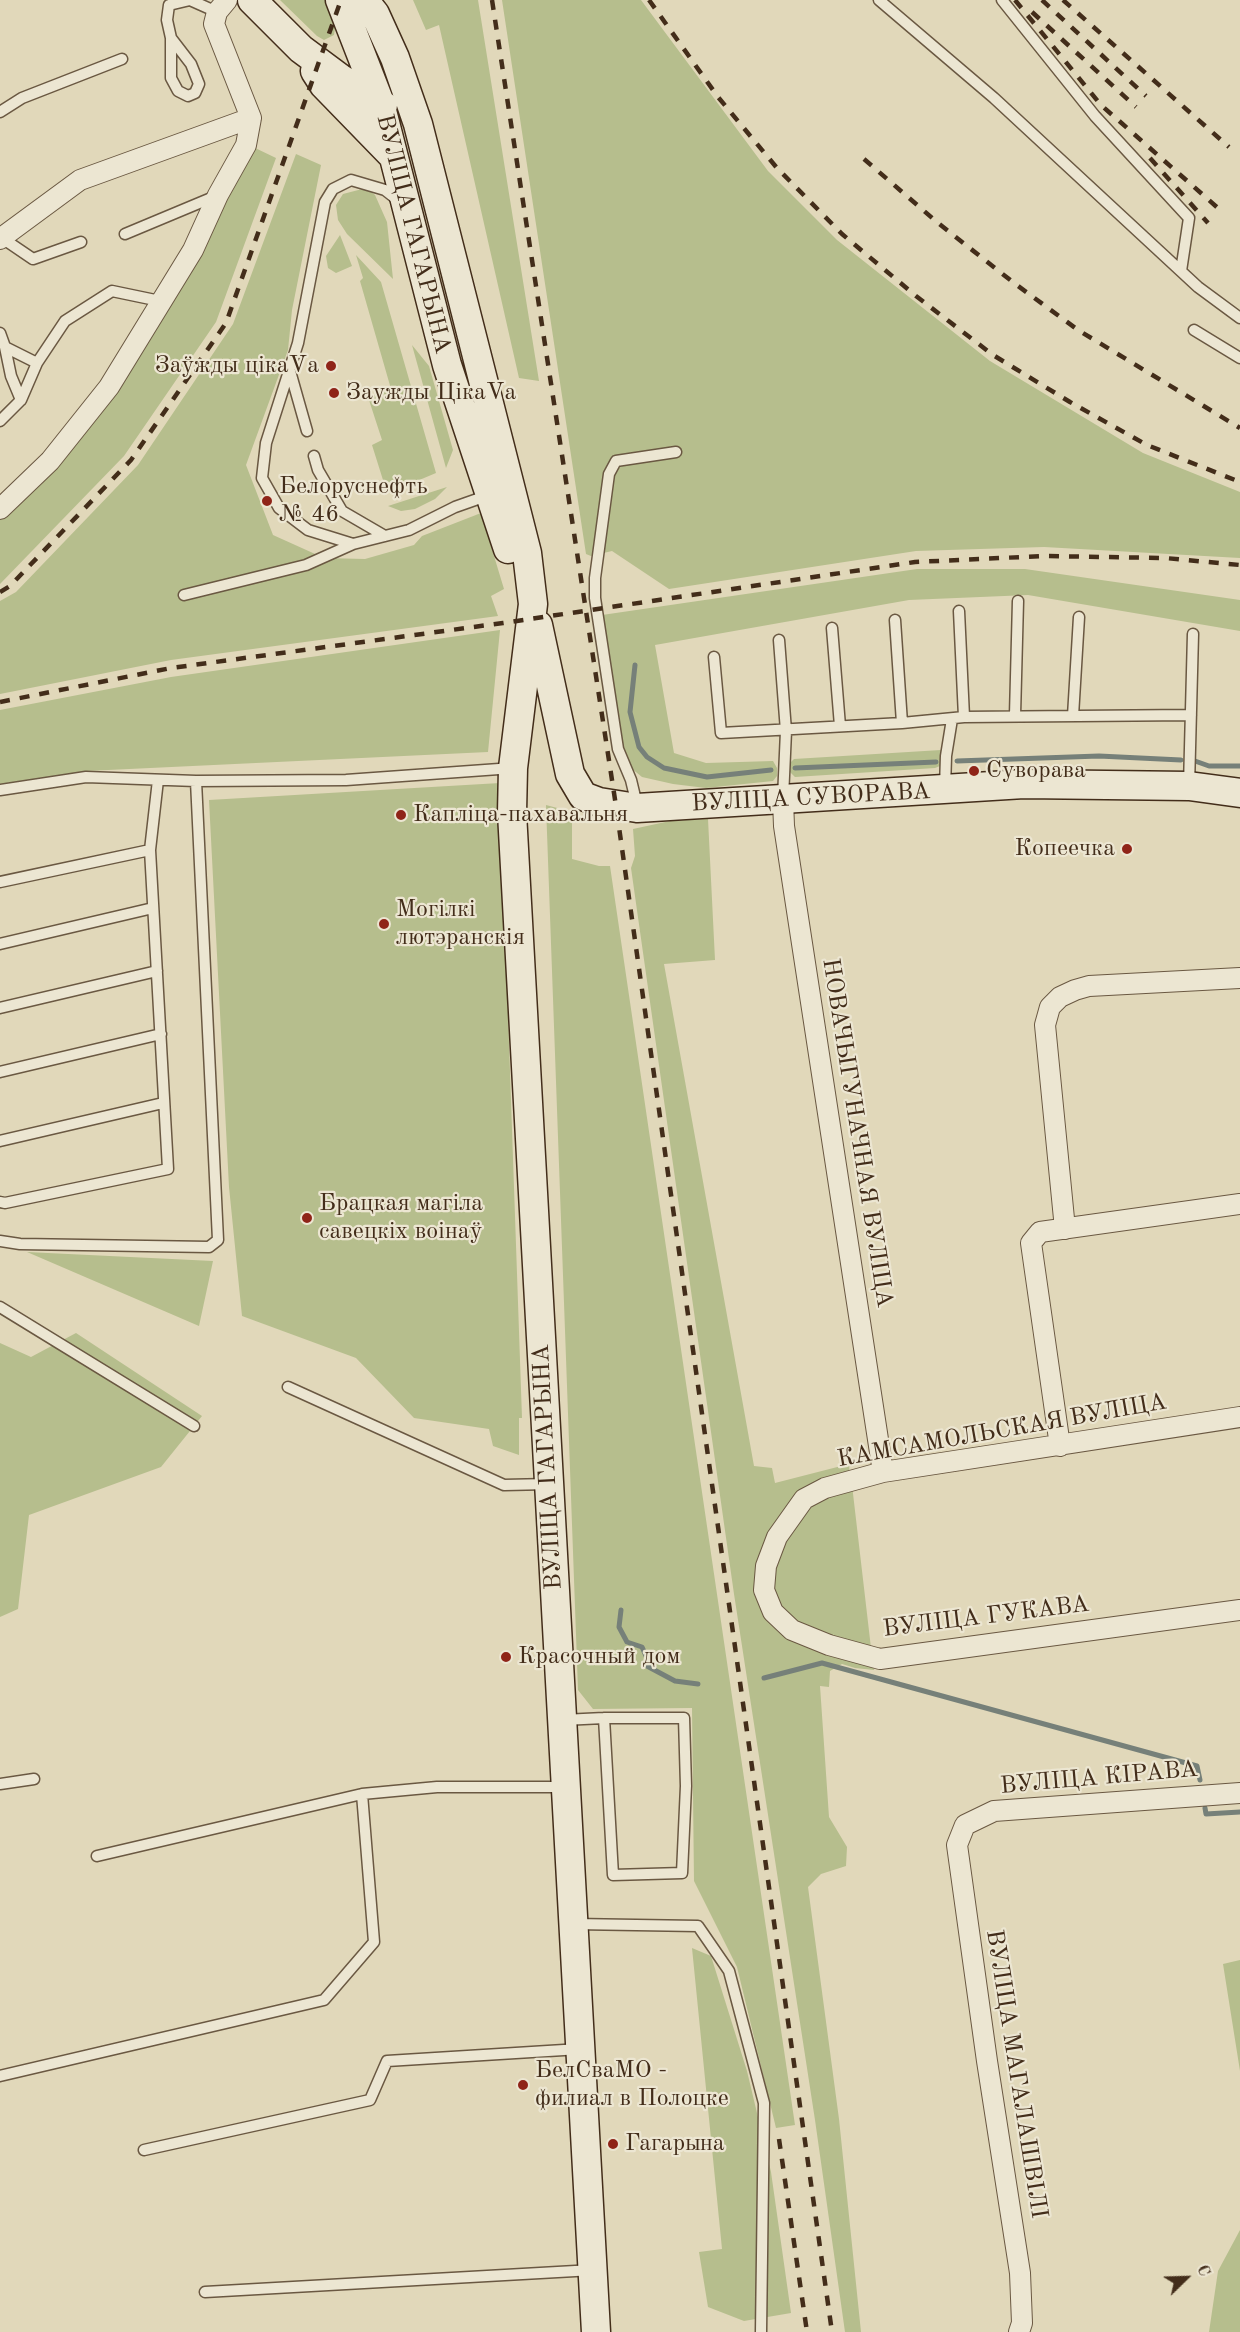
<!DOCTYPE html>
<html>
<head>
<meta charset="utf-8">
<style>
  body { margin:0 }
  #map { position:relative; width:1240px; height:2332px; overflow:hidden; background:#e1d8ba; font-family:"Old Standard TT",serif }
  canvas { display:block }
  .north { position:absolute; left:1156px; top:2248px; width:60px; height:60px; -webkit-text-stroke:4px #ece6d2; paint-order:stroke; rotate:67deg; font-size:16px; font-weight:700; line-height:24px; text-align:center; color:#432d1a }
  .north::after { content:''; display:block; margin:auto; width:21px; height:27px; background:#432d1a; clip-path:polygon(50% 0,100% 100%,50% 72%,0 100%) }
</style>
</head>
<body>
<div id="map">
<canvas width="1240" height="2332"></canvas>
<div class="north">С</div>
</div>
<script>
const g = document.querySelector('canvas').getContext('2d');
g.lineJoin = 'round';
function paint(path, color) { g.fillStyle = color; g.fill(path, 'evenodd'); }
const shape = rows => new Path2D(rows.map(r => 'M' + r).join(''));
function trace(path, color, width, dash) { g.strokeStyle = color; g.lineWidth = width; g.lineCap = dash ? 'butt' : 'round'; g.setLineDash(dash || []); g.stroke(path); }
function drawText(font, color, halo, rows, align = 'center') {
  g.font = font + ' "Old Standard TT",serif'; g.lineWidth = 4.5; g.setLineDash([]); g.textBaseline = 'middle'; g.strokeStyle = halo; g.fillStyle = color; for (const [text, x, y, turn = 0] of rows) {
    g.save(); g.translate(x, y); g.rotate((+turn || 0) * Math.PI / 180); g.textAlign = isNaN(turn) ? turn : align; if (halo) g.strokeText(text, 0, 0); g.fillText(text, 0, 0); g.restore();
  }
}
paint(shape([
  [280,0,325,0,335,28,334,35,324,40,317,36],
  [413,0,478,0,539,381,519,378,439,25,426,30],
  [502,0,641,0,768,171,837,240,990,361,1143,453,1240,492,1240,558,1044,547,916,551,669,589,612,551,591,556,586,554],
  [251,146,276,158,216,322,124,456,0,584,0,515,52,465],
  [296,154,321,165,292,310,288,350,246,465,273,535,324,558,365,559,414,545,422,536,481,513,504,589,491,596,498,616,171,660,0,694,0,601,16,592,138,465,233,324],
  [366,188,375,195,387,222,393,279,347,234,338,220,336,205,343,194],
  [340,235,352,266,336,273,328,268,326,256],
  [356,255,381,282,436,473,405,486,395,487,383,480,372,445,382,440,368,397,391,389,360,281,363,278],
  [412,345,429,366,453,450,446,468],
  [447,487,435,499,415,509,401,511,388,506],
  [917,569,1025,569,1240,600,1240,631,1028,595,909,600,655,645,674,753,706,763,773,761,777,768,777,776,773,781,706,788,673,784,642,777,631,768,622,747,602,615],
  [500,630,488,752,87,771,0,784,0,710,171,677],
  [941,750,940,766,935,768,795,777,790,772,790,763,794,759],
  [500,783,522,1418,519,1418,519,1455,493,1446,489,1429,414,1418,356,1358,242,1316,229,1187,209,800],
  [546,805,572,812,572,859,599,866,610,866,795,2125,776,2128,737,1967,694,1881,692,1708,593,1709,578,1690],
  [708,819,715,960,664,964,754,1466,772,1468,775,1483,849,1464,850,1476,824,1483,773,1536,766,1614,873,1662,874,1670,855,1668,842,1664,830,1671,829,1687,820,1686,829,1817,847,1847,846,1866,821,1874,808,1887,839,2119,861,2332,845,2332,815,2120,734,1594,631,868,635,856,633,829,670,821],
  [27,1252,213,1261,199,1326],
  [76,1333,202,1416,161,1467,29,1515,18,1609,0,1617,0,1343,31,1357],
  [852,1485,871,1648,794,1625,776,1609,771,1566,807,1502],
  [692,1948,711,1956,747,2071,771,2172,791,2313,744,2321,708,2307,699,2252,722,2249],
  [1240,1960,1240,2071,1223,1964],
  [1240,2230,1240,2332,1209,2332,1218,2271]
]), '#b6be8d');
trace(shape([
  [635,665,630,712,639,747,647,757,664,768,707,777,771,770],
  [957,761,1099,756,1181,760],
  [1195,761,1209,766,1240,766],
  [795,768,936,762],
  [621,1610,619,1627,627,1642,642,1647,647,1658,645,1665,675,1681,698,1684],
  [764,1678,822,1663,1197,1766,1200,1780],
  [1205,1808,1206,1814,1240,1812]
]), '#768079', 5);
const lane = shape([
  [879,0,994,98,1198,287,1240,318],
  [1002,0,1095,116,1189,218,1181,271],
  [171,38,171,78,178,91,188,96,195,93,199,84,191,64,171,38,167,20,169,5,190,0,217,12],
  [0,112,22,98,122,59],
  [399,201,385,190,351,180,333,189,325,202,298,343,266,443,262,478,279,508,308,530,353,544,409,530,455,507,489,495],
  [125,234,216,196],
  [1,243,2,238,33,259,81,242],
  [1194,330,1240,358],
  [0,333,5,347,37,363],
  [5,347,11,376,21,400],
  [290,371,307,431],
  [0,421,21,400,37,363,65,321,112,291,160,301],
  [314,456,318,470,342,511,385,536],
  [184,595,306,565,353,544],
  [959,611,964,717],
  [895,620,902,723],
  [832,628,840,726],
  [779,640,786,731,783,798],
  [714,657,721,733,902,723,964,717,1191,715],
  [1015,715,1018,601],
  [1073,716,1079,617],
  [1189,786,1193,634],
  [945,788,946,756,952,719],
  [0,790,86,777,196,781,346,780,513,768],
  [637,805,631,780,618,749,595,598,595,578,609,474,616,461,676,452],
  [0,882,150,850],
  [0,944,153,908],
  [0,1008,157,971],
  [0,1072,161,1034],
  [0,1141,163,1103],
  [0,1202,5,1203,168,1169,150,850,158,780],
  [0,1241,20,1244,209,1247,218,1240,196,781],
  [0,1307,194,1426],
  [288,1387,504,1485,549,1484],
  [563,1720,604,1718,684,1718,686,1786,682,1873,613,1875,604,1718],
  [0,1784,34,1779],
  [97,1856,362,1794,437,1787,566,1787],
  [574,1924,698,1926,729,1971,764,2103,761,2332],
  [0,2076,324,2000,374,1942,362,1794],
  [144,2150,370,2100,387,2061,580,2049],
  [205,2292,593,2270]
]);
const street = shape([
  [0,239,80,180,251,118],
  [0,509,50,461,109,387,193,250,218,195,246,145,251,118,214,24,217,12,227,0],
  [783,800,784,826,883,1472],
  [1065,1229,1045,1025,1050,1007,1060,997,1075,990,1089,986,1240,978],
  [1240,1417,883,1472,825,1488,804,1499,777,1537,766,1566,764,1590,773,1612,792,1630,829,1645,880,1659,1240,1610],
  [1060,1446,1031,1243,1040,1232,1240,1204],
  [1019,2332,1022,2323,1020,2273,987,2061,957,1845,965,1825,994,1811,1240,1793]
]);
const secondary = shape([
  [252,0,301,49,340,78,383,105],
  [340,0,380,103,447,365,508,549],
  [364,0,375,14,395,58,418,124,527,553,533,604,513,768,512,813,596,2332],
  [315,71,324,85,393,156],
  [538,625,570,774,583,796,599,802,637,808,1024,784,1189,786,1240,793]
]);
trace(lane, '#6a5842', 13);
trace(street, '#6a5842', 22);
trace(secondary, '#432d1a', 31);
trace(lane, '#ece6d2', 10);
trace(street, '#ece6d2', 20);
trace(secondary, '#ece6d2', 28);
trace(shape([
  [492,0,616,806,832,2332],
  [649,0,718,97,777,168,842,234,916,296,993,355,1070,402,1147,445,1240,482],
  [1015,0,1101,105,1219,209],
  [1042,0,1146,96],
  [1063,0,1229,147],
  [1032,12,1136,107],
  [1150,158,1208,223],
  [864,159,938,223,1014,283,1078,330,1240,428],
  [0,592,10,586,131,460,226,323,341,0],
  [0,702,171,668,503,623,915,562,1044,556,1165,558,1240,565],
  [779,2139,807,2332]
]), '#432d1a', 4.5, [10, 10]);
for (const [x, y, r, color] of [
  [331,366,6,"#8f2418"],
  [334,393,6,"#8f2418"],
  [267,501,6,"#8f2418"],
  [974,771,6,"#8f2418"],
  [401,815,6,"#8f2418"],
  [1127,849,6,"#8f2418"],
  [384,924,6,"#8f2418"],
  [307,1218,6,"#8f2418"],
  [506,1657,6,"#8f2418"],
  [523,2085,6,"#8f2418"],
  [613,2144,6,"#8f2418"]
]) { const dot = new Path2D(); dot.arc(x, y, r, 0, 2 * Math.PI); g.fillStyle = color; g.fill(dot); trace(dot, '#ece6d2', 2); }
drawText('24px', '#432d1a', '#ece6d2', [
  ["ВУЛІЦА ГАГАРЫНА",413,234,76],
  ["ВУЛІЦА СУВОРАВА",811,798,-3],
  ["НОВАЧЫГУНАЧНАЯ ВУЛІЦА",857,1133,81],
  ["КАМСАМОЛЬСКАЯ ВУЛІЦА",1002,1431,-10],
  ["ВУЛІЦА ГАГАРЫНА",548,1467,-93],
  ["ВУЛІЦА ГУКАВА",986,1617,-7],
  ["ВУЛІЦА КІРАВА",1099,1778,-5],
  ["ВУЛІЦА МАГАЛАШВІЛІ",1016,2074,81]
]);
drawText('24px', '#432d1a', '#ece6d2', [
  ["Заўжды цікаVа",319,366,"right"],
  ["Заужды ЦікаVа",346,393],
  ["Белоруснефть",279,487],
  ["№ 46",279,515],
  ["Суворава",986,771],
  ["Капліца-пахавальня",413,815],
  ["Копеечка",1115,849,"right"],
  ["Могілкі",396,910],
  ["лютэранскія",396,938],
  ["Брацкая магіла",319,1204],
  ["савецкіх воінаў",319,1232],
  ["Красочный дом",518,1657],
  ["БелСваМО -",535,2071],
  ["филиал в Полоцке",535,2099],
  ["Гагарына",625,2144]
], 'left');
</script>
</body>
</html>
